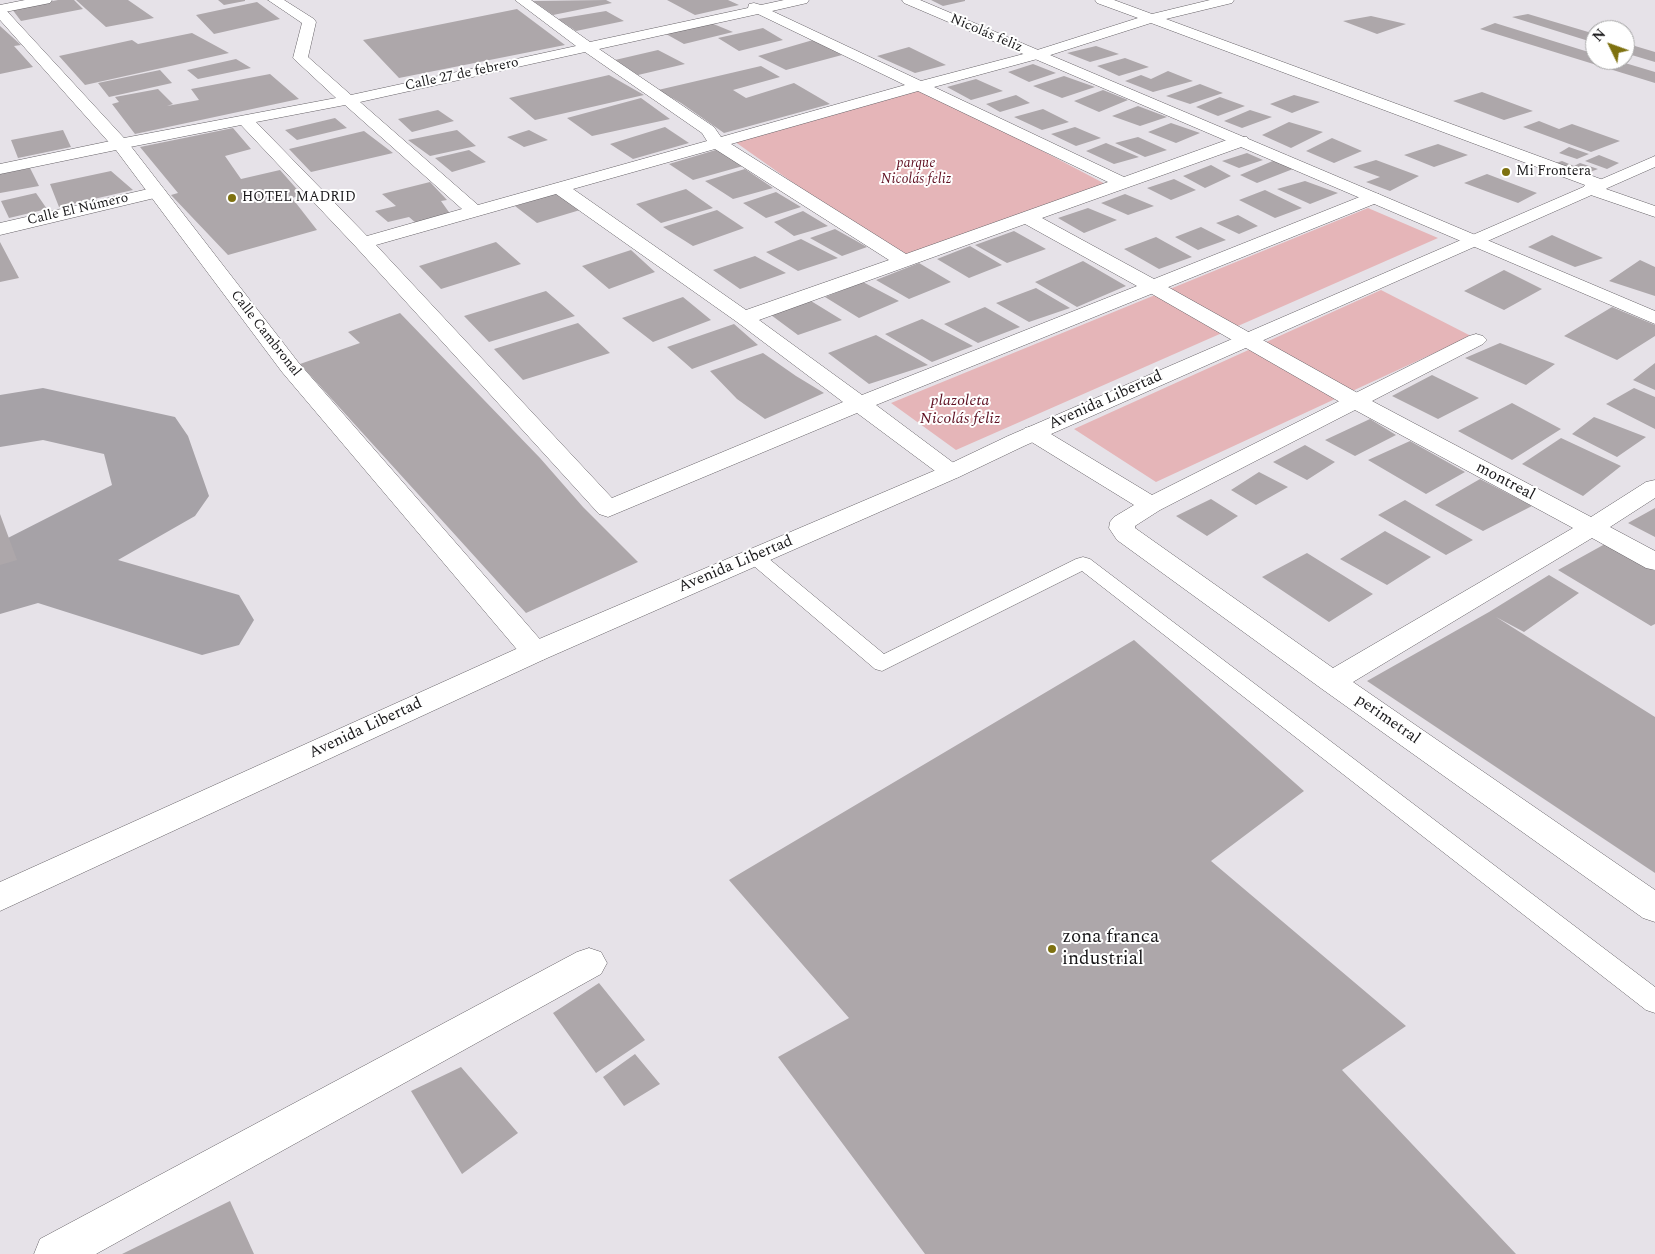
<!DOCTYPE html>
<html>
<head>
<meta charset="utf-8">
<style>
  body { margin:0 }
  #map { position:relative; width:1655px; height:1254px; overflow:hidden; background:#e6e2e8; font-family:Spectral,serif }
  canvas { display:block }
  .north { position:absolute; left:1585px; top:20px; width:50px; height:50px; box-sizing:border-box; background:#fff; border:1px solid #a3a3a3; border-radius:50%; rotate:312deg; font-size:14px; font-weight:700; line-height:20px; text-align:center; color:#19181a }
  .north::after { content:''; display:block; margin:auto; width:18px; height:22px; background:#7e7110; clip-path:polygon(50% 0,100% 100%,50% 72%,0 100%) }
</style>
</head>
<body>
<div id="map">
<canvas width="1655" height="1254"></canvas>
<div class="north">N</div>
</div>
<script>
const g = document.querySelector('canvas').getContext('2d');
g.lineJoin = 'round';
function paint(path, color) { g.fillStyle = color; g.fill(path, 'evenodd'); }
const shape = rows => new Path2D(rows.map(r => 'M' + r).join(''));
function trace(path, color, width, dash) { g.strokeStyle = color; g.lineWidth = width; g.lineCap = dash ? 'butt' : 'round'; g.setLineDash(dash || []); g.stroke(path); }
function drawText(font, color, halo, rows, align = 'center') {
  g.font = font + ' Spectral,serif'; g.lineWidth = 4; g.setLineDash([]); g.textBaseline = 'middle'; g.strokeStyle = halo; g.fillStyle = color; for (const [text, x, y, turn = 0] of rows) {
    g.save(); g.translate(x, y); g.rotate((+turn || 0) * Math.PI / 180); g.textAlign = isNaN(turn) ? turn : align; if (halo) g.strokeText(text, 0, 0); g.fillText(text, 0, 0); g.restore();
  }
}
paint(shape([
  [919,86,1111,187,904,261,731,139],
  [1368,208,1438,238,956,450,891,403],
  [1381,290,1471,336,1156,482,1074,429]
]), '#e5b5b8');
paint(shape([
  [43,388,175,417,188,436,209,496,195,516,118,560,239,595,254,620,239,645,202,655,38,603,0,614,0,542,112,485,104,454,43,440,0,447,0,395,43,388]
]), '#a6a2a7');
paint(shape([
  [58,0,74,0,83,9,21,21,12,9],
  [76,0,128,0,154,18,106,27],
  [218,0,245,0,245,1,224,5],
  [606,0,612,3,553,15,533,1],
  [667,0,728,0,739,5,695,15],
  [931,0,965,0,965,1,943,6],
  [257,2,280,19,214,34,196,15],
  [517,9,565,45,399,78,363,40],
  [606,11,624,21,576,31,558,19],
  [1528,14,1595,34,1595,43,1512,17],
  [1371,16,1406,24,1377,34,1343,21],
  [711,23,733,32,684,44,666,34],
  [1495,23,1595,54,1595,60,1615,60,1655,72,1655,83,1480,29],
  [0,26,21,45,14,46,33,67,0,74],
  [763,28,783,40,739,51,718,38],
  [192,33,229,53,85,85,59,56,132,40,138,44],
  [813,40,842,55,786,70,758,56],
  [1625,43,1655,52,1655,62,1625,53],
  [1096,46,1119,54,1090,62,1067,53],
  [909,47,946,65,915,73,877,56],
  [658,50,685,64,638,75,615,60],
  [1125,58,1149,67,1119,76,1097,66],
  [236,59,251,68,198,79,187,70],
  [1033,64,1056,73,1029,82,1008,72],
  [761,66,780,77,733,90,746,98,794,83,830,104,724,133,681,103,658,90],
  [160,70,172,83,109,97,98,83],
  [1168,71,1193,81,1153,92,1125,81,1141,75,1151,79],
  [270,74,299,99,135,134,112,104,119,102,115,97,158,89,173,104,167,106,199,100,191,89],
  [609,75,644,95,535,120,509,98],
  [1064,76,1095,87,1062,98,1033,86],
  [976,79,1003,91,971,100,947,87],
  [1200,84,1223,93,1190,104,1166,96],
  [1103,90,1128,100,1099,112,1074,101],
  [1482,92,1533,111,1504,120,1453,101],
  [1016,95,1030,103,1000,112,986,104],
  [1294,95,1320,102,1292,113,1270,104],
  [1220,97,1245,106,1218,116,1196,107],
  [641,98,670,119,592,136,567,118],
  [1138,106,1167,117,1140,126,1112,116],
  [1043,109,1069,122,1042,130,1014,117],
  [438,110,454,121,412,132,398,119],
  [1250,110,1272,117,1242,128,1224,121],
  [335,118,347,128,297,140,285,130],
  [1539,121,1559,129,1572,124,1620,141,1591,152,1523,127],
  [1289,122,1323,132,1291,148,1262,135],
  [1171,123,1200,133,1176,143,1148,132],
  [665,127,689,143,633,159,610,144],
  [1075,127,1101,138,1076,146,1051,134],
  [233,128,251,149,225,156,241,179,280,170,302,195,292,198,317,230,228,255,171,195,178,193,140,147],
  [63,130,71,147,18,158,11,140],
  [457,130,476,146,430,156,408,140],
  [529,130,548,140,524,147,507,137],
  [364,131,393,153,311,172,289,149],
  [1138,137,1167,150,1145,157,1115,143],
  [1332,138,1362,151,1334,163,1306,151],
  [1106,143,1139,157,1114,164,1086,151],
  [1438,144,1468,155,1434,167,1404,155],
  [1569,147,1589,154,1577,159,1559,153],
  [719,149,743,166,693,180,669,164],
  [469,150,486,162,452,172,435,158],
  [1247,153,1263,160,1239,168,1222,161],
  [1599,155,1619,163,1607,169,1585,161],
  [1275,160,1293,169,1257,183,1240,175],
  [1376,160,1419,176,1390,191,1366,182,1380,177,1353,167],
  [1562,161,1574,166,1580,163,1598,169,1582,175,1552,164],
  [1211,165,1231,176,1205,188,1183,176],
  [30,168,39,186,0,193,0,174],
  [745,169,773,188,733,199,705,181],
  [111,171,133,190,59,207,50,184],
  [1487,174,1537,193,1518,203,1464,183],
  [1174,179,1196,190,1171,200,1147,188],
  [1305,181,1338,193,1310,204,1277,189],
  [430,182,447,200,441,201,451,215,416,223,409,217,388,222,375,211,396,206,382,194],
  [686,189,713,208,661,223,636,204],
  [1265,190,1302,208,1275,218,1239,200],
  [776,192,801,207,766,218,743,203],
  [36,193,47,209,9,218,1,201],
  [558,193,580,210,537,223,515,206],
  [1125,194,1154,206,1128,215,1101,203],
  [1088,208,1117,220,1084,233,1058,218],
  [717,210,744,228,693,246,663,227],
  [803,211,828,226,794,236,774,222],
  [1238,215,1258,226,1239,234,1216,223],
  [1201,227,1226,240,1198,250,1175,237],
  [835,229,867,247,842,256,810,238],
  [1014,231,1046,249,1007,263,975,245],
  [1552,235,1603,258,1575,267,1528,247],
  [1156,237,1192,257,1159,269,1124,249],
  [801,239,838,258,798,271,766,252],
  [0,242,19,278,0,282],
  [496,242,521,264,441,289,419,266],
  [970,246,1002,265,969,278,937,259],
  [631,250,655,272,609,289,582,266],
  [755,256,786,273,740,289,713,270],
  [1640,260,1655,267,1655,296,1609,281],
  [1083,261,1126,286,1077,307,1035,282],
  [919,263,951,282,909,299,876,280],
  [1504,270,1542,289,1504,310,1464,291],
  [863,282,899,301,859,318,825,297],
  [1036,288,1070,308,1029,322,996,303],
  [546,291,575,316,489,342,464,316],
  [683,297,711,320,653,342,622,318],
  [811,301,842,320,798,335,771,315],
  [985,307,1020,327,978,343,944,324],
  [1612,307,1655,325,1655,336,1617,360,1564,336],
  [400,313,540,458,583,507,638,562,526,613,300,364,360,343,348,332],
  [922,319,973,346,932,362,885,334],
  [578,323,610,353,523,380,494,349],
  [734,324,758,345,692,369,667,347],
  [876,335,928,365,869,384,828,353],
  [1500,343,1555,364,1526,385,1465,358],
  [763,353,796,376,824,393,765,419,737,399,710,371],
  [1655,363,1655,390,1633,380],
  [1432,375,1479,398,1438,419,1392,396],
  [1634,388,1655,397,1655,429,1606,404],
  [1512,403,1561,429,1512,460,1458,431],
  [1594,417,1646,437,1617,457,1572,434],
  [1370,419,1396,435,1355,456,1325,440],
  [1561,438,1621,466,1583,496,1522,464],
  [1410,441,1465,472,1426,494,1368,460],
  [1305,445,1335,462,1307,480,1273,462],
  [1259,472,1288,487,1256,505,1231,490],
  [1480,479,1532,506,1483,531,1435,505],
  [1211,499,1238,516,1207,536,1176,516],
  [1405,500,1473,540,1446,555,1378,515],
  [1655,508,1655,537,1628,523],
  [0,514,17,560,0,565],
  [1385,531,1431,557,1387,585,1340,559],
  [1605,544,1655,571,1655,624,1651,626,1558,570],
  [1307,553,1373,594,1329,622,1262,577],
  [1549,575,1579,593,1524,632,1496,617,1655,717,1655,873,1367,681,1489,612],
  [1134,640,1304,791,1211,861,1406,1026,1342,1070,1516,1254,925,1254,778,1057,849,1018,729,880],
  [599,983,645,1040,596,1073,553,1013],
  [635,1054,660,1084,624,1106,603,1077],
  [461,1067,518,1133,462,1174,411,1091],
  [230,1201,254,1254,122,1254]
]), '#ada7aa');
const service = shape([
  [755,551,762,553,884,654,1076,559,1083,557,1090,559,1655,987,1655,1013,1646,1010,1082,571,882,671,875,669,748,561,746,557,748,553,755,551]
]);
const pedestrian = shape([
  [25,0,52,0,50,3,0,13,0,5,25,0],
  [1152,280,1159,282,1363,396,1366,401,1363,406,1355,408,1347,406,1145,290,1142,286,1145,282,1152,280]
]);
const minor = shape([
  [268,0,284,0,314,19,316,22,308,57,351,95,576,46,515,0,531,0,590,42,748,8,749,4,754,3,761,5,784,0,809,0,807,3,772,11,921,81,1031,52,1138,18,1097,3,1095,0,1114,0,1152,14,1210,0,1234,0,1232,3,1166,19,1606,181,1609,185,1606,189,1655,206,1655,217,1585,193,1582,189,1585,185,1151,23,1041,58,934,87,1124,177,1235,137,1247,137,1249,141,1247,145,1042,218,1154,279,1367,194,1373,193,1379,194,1382,198,1379,202,876,405,959,467,963,472,959,477,951,479,943,477,857,413,608,517,599,514,356,247,241,125,120,149,114,148,0,20,0,8,5,9,124,138,336,98,293,58,302,23,268,0],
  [758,14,905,85,721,137,714,127,599,49,758,14],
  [585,52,702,133,707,141,478,205,360,102,585,52],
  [918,91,1108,182,906,254,731,144,918,91],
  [345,105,462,209,367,236,256,122,345,105],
  [715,149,889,260,746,310,573,189,715,149],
  [556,194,737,322,843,402,612,498,376,245,556,194],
  [1025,224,1137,286,862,395,759,320,1025,224],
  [157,187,163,188,166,192,163,196,0,235,0,223,157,187],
  [1476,334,1483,336,1487,340,1483,344,1372,401,1591,517,1646,482,1655,480,1655,498,1610,527,1655,551,1655,570,1646,568,1592,538,1353,682,1655,890,1655,922,1643,918,1322,689,1117,540,1109,528,1110,522,1114,517,1134,505,1025,438,1021,433,1025,428,1033,426,1041,428,1152,495,1469,336,1476,334],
  [1355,410,1573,528,1333,668,1135,528,1135,526,1160,510,1355,410],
  [589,948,601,952,607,963,601,974,96,1254,34,1254,40,1239,577,952,589,948]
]);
const secondary = shape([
  [902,0,920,0,1655,311,1655,324,904,3,902,0],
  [120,139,126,140,298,362,545,645,549,652,545,659,535,662,525,659,282,372,116,150,0,174,0,164,120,139]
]);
const primary = shape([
  [1655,156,1655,167,1024,446,959,477,545,659,0,911,0,882,525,645,943,467,1008,436,1655,156]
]);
trace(service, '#666267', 1);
trace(pedestrian, '#666267', 1);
trace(minor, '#666267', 1);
trace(secondary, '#666267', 1);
trace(primary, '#666267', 1);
paint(service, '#fff');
paint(pedestrian, '#fff');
paint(minor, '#fff');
paint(secondary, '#fff');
paint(primary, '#fff');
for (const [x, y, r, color] of [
  [1506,172,5,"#7e7110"],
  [232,198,5,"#7e7110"],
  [1052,949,5,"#7e7110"]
]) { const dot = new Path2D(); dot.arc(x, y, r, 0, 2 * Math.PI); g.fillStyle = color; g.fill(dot); trace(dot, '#fff', 2); }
drawText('14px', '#19181a', '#fff', [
  ["Nicolás feliz",986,34,23],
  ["Calle 27 de febrero",462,75,-12],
  ["Calle El Número",78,210,-13],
  ["Calle Cambronal",265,334,52]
]);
drawText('italic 14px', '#5f1021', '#fff', [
  ["parque",916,164],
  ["Nicolás feliz",916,180]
]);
drawText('14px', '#19181a', '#fff', [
  ["Mi Frontera",1516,172],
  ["HOTEL MADRID",242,198]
], 'left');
drawText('16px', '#19181a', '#fff', [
  ["Avenida Libertad",1106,401,-24],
  ["montreal",1505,482,28],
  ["Avenida Libertad",736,565,-23],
  ["perimetral",1387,720,35],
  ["Avenida Libertad",366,729,-25]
]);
drawText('italic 16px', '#5f1021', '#fff', [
  ["plazoleta",960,402],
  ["Nicolás feliz",960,420]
]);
drawText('19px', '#19181a', '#fff', [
  ["zona franca",1062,938],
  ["industrial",1062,960]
], 'left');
</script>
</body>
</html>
